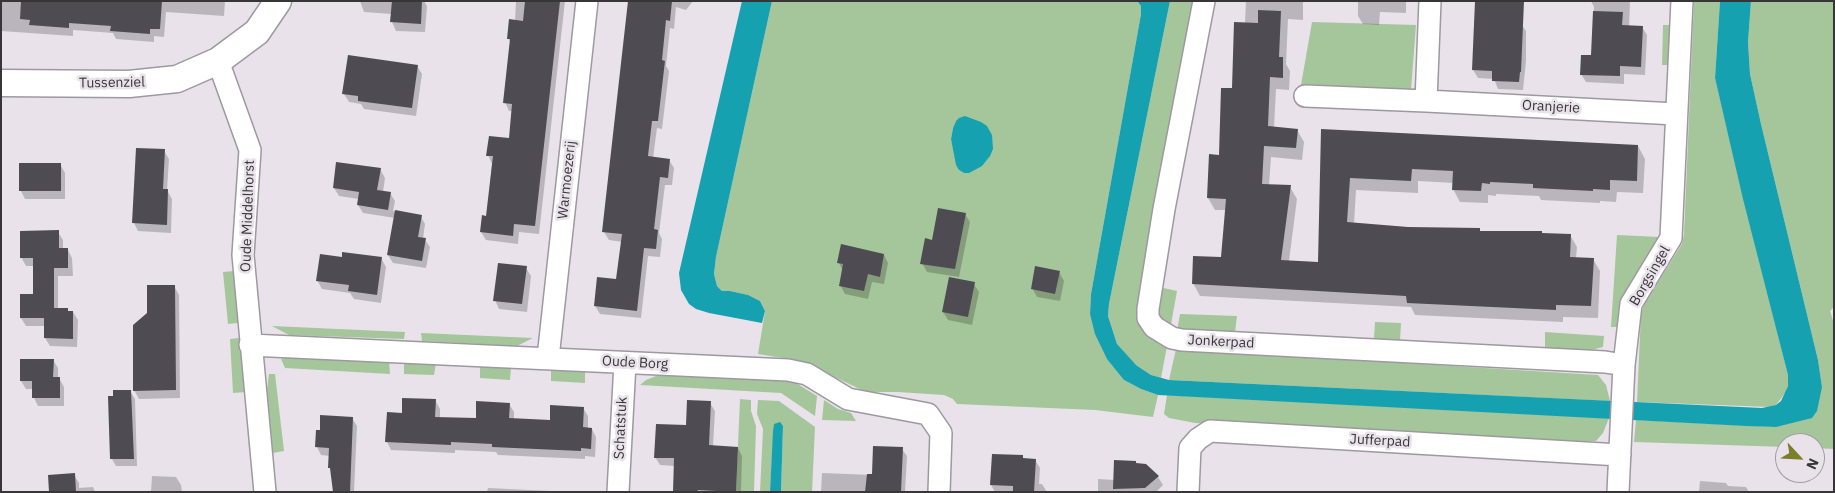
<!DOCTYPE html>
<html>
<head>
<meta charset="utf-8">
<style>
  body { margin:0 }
  #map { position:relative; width:1835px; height:493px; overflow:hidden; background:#e9e2eb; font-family:"IBM Plex Sans",sans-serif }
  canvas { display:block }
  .frame { position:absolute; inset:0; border:2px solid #373538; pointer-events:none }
  .north { position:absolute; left:1775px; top:433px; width:50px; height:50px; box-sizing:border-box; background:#e9e2eb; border:1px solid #a29da3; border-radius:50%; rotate:115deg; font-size:14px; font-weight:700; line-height:20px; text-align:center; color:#373538 }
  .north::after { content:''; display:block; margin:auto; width:18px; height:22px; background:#7c7f29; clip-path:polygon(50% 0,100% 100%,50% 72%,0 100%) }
</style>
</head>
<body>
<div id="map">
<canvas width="1835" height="493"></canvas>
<div class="frame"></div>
<div class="north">N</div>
</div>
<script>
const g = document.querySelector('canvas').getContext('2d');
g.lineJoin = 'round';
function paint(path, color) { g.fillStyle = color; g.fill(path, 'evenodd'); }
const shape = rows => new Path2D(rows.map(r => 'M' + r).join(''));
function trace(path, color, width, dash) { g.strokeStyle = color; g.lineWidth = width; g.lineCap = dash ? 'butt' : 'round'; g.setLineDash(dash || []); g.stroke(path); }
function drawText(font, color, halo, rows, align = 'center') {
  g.font = font + ' "IBM Plex Sans",sans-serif'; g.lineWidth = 5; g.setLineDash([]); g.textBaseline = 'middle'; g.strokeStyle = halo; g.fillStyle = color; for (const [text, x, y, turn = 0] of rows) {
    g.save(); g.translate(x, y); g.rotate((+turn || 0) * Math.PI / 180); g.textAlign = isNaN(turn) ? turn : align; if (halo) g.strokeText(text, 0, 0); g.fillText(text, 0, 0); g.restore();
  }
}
paint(shape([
  [772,1,1137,1,1141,6,1141,14,1091,294,1090,314,1124,380,1141,389,1158,395,1153,417,1095,410,957,404,953,399,944,395,898,392,866,392,801,361,758,354,765,311,760,301,747,295,730,291,722,291,717,286,714,274,716,257],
  [956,121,969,173,964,173,959,170,951,139,953,128],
  [1170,1,1195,1,1137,306,1145,332,1149,336,1167,346,1161,378,1151,375,1136,365,1126,356,1117,344,1108,316,1109,304],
  [1694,1,1720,1,1715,78,1788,375,1788,386,1785,393,1776,405,1770,407,1637,402,1641,314,1644,305,1682,244,1684,234],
  [1751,1,1834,1,1834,307,1830,311,1834,324,1834,449,1815,448,1815,443,1785,443,1785,447,1634,442,1636,420,1776,427,1822,387,1818,360,1761,124,1750,74,1748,42],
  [1312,22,1416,25,1411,90,1301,85],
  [1663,25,1670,25,1669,65,1662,65],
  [1617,235,1659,237,1622,298,1617,327,1611,327],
  [235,271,238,323,228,324,223,272],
  [1159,287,1177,291,1170,330,1157,315],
  [1180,314,1237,316,1235,332,1177,331],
  [1375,322,1401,323,1400,341,1374,339],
  [272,326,405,332,404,339,289,335],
  [1545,332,1604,336,1603,347,1583,352,1545,349],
  [421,333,533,338,517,346,422,341],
  [239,338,246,392,233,393,230,339],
  [1176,349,1598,375,1606,385,1610,401,1169,380],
  [287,357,389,361,390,374,285,368,281,359],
  [404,362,436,363,434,375,404,374],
  [480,365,511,367,510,380,480,378],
  [551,368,585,370,585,383,551,381],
  [269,374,275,374,284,451,273,453,267,390],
  [661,374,781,380,796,383,817,396,815,416,781,393,640,385,646,380],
  [1167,395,1609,418,1603,433,1596,441,1578,442,1195,423,1169,418,1164,414],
  [740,399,751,400,751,411,756,426,754,492,736,492],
  [758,400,779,401,815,427,812,492,781,492,783,426,774,424,770,492,760,492,763,429,757,414],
  [824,400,838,409,851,413,856,421,822,420]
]), '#a5c69b');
paint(shape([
  [742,1,772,1,716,257,714,274,717,286,722,291,730,291,748,295,760,301,765,311,762,323,709,313,696,309,689,304,681,290,679,273],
  [1137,1,1170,1,1109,304,1108,316,1117,344,1136,365,1151,375,1169,380,1762,408,1776,405,1781,401,1788,386,1788,375,1743,199,1715,78,1720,1,1751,1,1748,42,1750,74,1761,124,1818,360,1822,387,1817,411,1812,418,1776,427,1746,426,1158,395,1141,389,1124,380,1107,359,1095,334,1090,314,1091,294,1141,14,1141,6],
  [965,116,981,122,987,126,992,135,993,149,990,156,982,166,969,173,964,173,959,170,956,165,951,139,953,128,956,121,959,118],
  [780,422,783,426,781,492,770,492,773,431,774,424]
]), '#16a1b1');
paint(shape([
  [1,1,225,1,224,16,166,12,164,37,154,36,154,42,116,39,113,33,73,30,73,36,1,31],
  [360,1,424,1,427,6,425,32,396,31,392,22,392,14,364,12],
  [516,1,565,1,539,234,519,232,518,244,486,240,481,232,487,217,492,164,488,155,510,140,513,111,509,111,505,102,511,43,508,38,515,21],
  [651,1,693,1,686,10,676,7,674,29,670,28,666,66,669,71,662,129,657,128,653,158,669,160,674,168,672,185,665,185,659,233,662,239,660,257,648,256,641,318,600,314,595,306,618,280,623,242,609,240,604,232],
  [1246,1,1303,1,1303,20,1288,19,1286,64,1290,71,1289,90,1276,89,1274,128,1297,130,1304,142,1302,160,1271,157,1269,185,1290,187,1297,199,1289,261,1319,263,1322,130,1638,146,1645,159,1643,193,1617,192,1616,202,1600,201,1600,203,1541,200,1539,196,1496,194,1496,196,1488,195,1488,203,1460,202,1453,189,1454,183,1418,181,1418,193,1356,190,1354,224,1480,232,1542,232,1543,235,1570,235,1577,247,1576,258,1593,259,1600,271,1598,318,1563,317,1563,322,1415,315,1411,307,1200,296,1193,283,1222,258,1226,210,1215,210,1208,198,1220,156,1245,23],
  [1358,1,1406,1,1406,13,1380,12,1379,25,1363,24,1358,16],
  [1476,1,1522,25,1526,31,1526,61,1523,90,1498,89,1494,79,1478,78,1473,70],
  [1591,1,1630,1,1629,27,1642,27,1647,35,1645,75,1624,74,1624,84,1586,82,1581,74,1592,56,1594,7],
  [417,66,422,74,416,116,364,109,361,104,349,102,344,94],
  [164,151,169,159,167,190,172,199,171,233,138,231,134,223],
  [60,164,65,173,65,199,25,199,21,191],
  [380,169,385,178,383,192,390,193,395,201,393,211,421,217,425,224,423,239,425,240,430,247,426,268,393,263,388,255,395,218,363,213,358,205,359,199,339,196,334,188],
  [965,214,970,222,959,277,927,272,922,263,933,241],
  [58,232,63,240,63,249,68,250,72,258,73,276,58,276,58,309,67,309,69,312,73,312,78,320,77,347,50,346,45,338,45,326,26,326,21,318,34,296,34,266,26,266,21,257],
  [884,255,888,263,884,284,872,282,868,299,845,294,840,285,843,271,839,263],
  [343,258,381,258,386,267,381,303,354,299,350,293,322,289,317,280],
  [526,268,531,276,527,312,499,309,495,300],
  [1059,272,1064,281,1060,301,1037,297,1032,288],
  [974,284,979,292,972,325,948,320,943,312],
  [174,286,179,295,180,398,139,399,134,390],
  [53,360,58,368,58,378,59,378,64,387,64,406,38,406,34,398,33,389,26,389,21,381],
  [130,391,135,399,137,466,116,466,112,459,114,397],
  [435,400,440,409,440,418,477,420,509,404,514,412,514,420,551,422,583,408,588,416,588,428,592,429,596,437,595,457,585,456,585,459,498,455,496,452,455,450,455,453,391,450,387,442,403,415],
  [710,403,715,411,713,446,738,448,742,456,741,492,674,492,675,466,660,465,655,457],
  [352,418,357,426,354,492,334,492,332,472,330,468,330,456,321,455,317,447],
  [902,449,907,456,905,492,821,492,822,473,873,475],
  [1022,457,1024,459,1035,460,1040,468,1039,484,1042,484,1047,492,995,492,991,485],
  [1136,464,1146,465,1158,477,1163,485,1156,492,1098,492,1098,479,1115,480],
  [74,475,79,483,79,488,93,487,95,492,50,492],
  [152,476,176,477,181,485,182,492,151,492],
  [1700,481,1726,483,1728,486,1746,487,1749,492,1699,492],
  [488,488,571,492,487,492]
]), '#0003');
paint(shape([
  [21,1,162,1,160,29,150,29,150,34,110,31,111,26,69,23,69,28,29,25,30,20,20,19],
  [392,1,422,1,421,24,390,22],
  [525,1,560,1,535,226,514,224,513,236,480,232,482,215,486,216,493,156,486,156,489,136,509,138,512,104,503,103,510,39,507,39,509,19,523,21],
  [628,1,672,1,670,21,666,20,662,60,665,61,658,121,652,121,648,156,670,159,668,178,660,177,654,229,658,230,656,249,644,248,637,311,594,306,597,277,616,279,622,234,602,232],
  [1475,1,1524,1,1521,72,1520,72,1519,82,1492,81,1492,71,1472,70],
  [1258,10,1281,11,1279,57,1283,57,1283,78,1270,77,1268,126,1298,129,1296,148,1264,146,1262,184,1291,185,1281,260,1318,262,1321,129,1638,145,1637,181,1610,180,1610,190,1593,189,1593,191,1533,188,1533,184,1490,182,1490,184,1482,183,1481,191,1452,190,1453,171,1412,169,1411,181,1350,178,1347,222,1408,227,1480,228,1480,231,1542,231,1542,233,1571,234,1570,257,1594,258,1591,306,1556,305,1556,310,1407,303,1406,296,1192,284,1193,256,1221,257,1226,199,1207,198,1209,154,1219,155,1221,88,1232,88,1234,22,1258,23],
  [1593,11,1623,12,1622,25,1643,26,1641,67,1620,66,1620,76,1580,75,1581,55,1591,55],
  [348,55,418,65,412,108,358,101,358,96,342,94],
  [136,148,165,149,163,189,168,189,167,225,132,223],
  [336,162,381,168,377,190,391,192,388,210,357,205,359,192,333,188],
  [19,163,61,163,61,191,19,191],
  [938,208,966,213,955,269,920,264,925,238,932,240],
  [395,210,422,215,418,237,426,238,422,261,387,255],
  [59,230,59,248,68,248,68,268,54,268,54,308,68,308,68,311,73,311,73,339,44,338,44,318,20,318,20,294,33,294,33,258,20,258,20,231],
  [841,244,884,254,880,277,868,274,864,291,839,286,843,264,837,263],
  [342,252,382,257,377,295,348,291,349,285,316,281,320,254,342,257],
  [498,263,527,266,522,304,493,301],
  [1035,266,1060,271,1055,294,1031,289],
  [949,277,975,282,968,317,942,312],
  [147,285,175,285,176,390,133,391,133,325,147,313],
  [20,359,54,359,53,377,60,377,60,398,32,398,32,381,20,381],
  [113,390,131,390,134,459,110,459,108,396,113,396],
  [402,398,436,399,435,417,476,418,476,401,510,403,509,418,550,420,550,405,584,407,583,427,592,428,591,449,581,448,581,451,492,447,492,444,451,442,451,445,385,442,387,412,402,413],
  [687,400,711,401,709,445,738,447,736,492,698,490,697,492,673,492,674,458,654,458,656,424,686,425],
  [320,415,353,417,350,492,333,492,330,468,328,468,329,448,315,447,316,430,320,430],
  [873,446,903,447,901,492,865,492,867,474,872,474],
  [992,454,1023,455,1023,458,1036,459,1034,492,1013,492,1013,486,990,485],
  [1114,460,1136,461,1136,463,1146,464,1159,476,1145,488,1113,489],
  [75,473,76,492,49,492,48,475]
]), '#4e4b53');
const minor = shape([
  [1204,1,1164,209,1148,309,1148,318,1154,327,1172,338,1182,340,1605,362,1624,365],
  [218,61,250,150,243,255,265,492],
  [1305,96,1426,101,1676,114],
  [1426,101,1430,1],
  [250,345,788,370,807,374,848,399,928,414,941,433,939,492],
  [548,358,587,1],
  [618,492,625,363],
  [1188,492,1190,448,1198,439,1210,431,1620,455],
  [1618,492,1624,365,1631,304,1671,238,1682,1]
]);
const tertiary = shape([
  [1,83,129,84,177,79,218,61,257,32,278,1]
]);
trace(minor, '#9e98a0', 24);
trace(tertiary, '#9e98a0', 29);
trace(minor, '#fff', 21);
trace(tertiary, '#fff', 26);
drawText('14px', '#373538', '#e9e2eb', [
  ["Tussenziel",112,83,-1],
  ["Oranjerie",1551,107,3],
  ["Warmoezerij",567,180,-84],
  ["Oude Middelhorst",248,216,-88],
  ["Borgsingel",1650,276,-60],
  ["Jonkerpad",1221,342,3],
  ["Oude Borg",635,363,3],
  ["Schatstuk",621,428,-87],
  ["Jufferpad",1380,441,3]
]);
</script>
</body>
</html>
